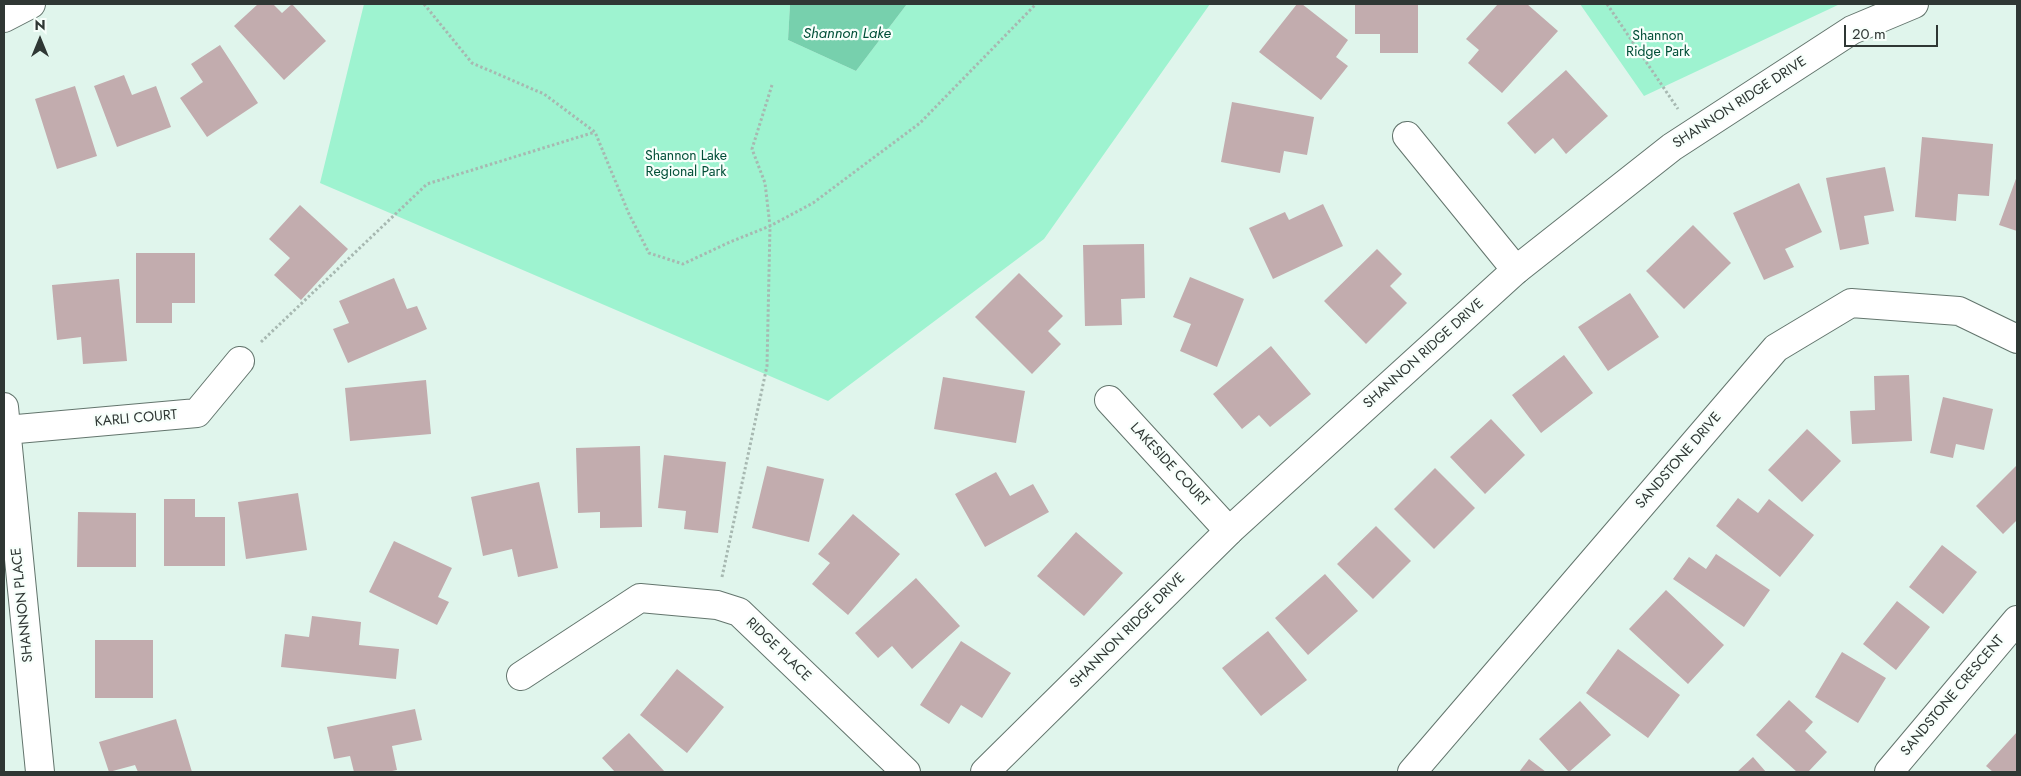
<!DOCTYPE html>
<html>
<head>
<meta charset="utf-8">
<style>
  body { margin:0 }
  #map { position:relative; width:2021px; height:776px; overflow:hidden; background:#e0f5ec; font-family:Jost,sans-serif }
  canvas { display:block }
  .frame { position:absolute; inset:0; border:5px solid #2f3734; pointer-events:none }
  .north { position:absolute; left:15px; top:15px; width:50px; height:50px; -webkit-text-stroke:4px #f7fffb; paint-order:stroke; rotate:0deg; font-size:14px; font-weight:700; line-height:20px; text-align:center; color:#2f3734 }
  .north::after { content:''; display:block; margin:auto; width:18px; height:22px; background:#2f3734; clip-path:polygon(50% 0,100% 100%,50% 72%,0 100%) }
  .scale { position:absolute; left:1844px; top:25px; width:94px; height:22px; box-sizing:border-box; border:2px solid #2f3734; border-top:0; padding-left:6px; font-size:15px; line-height:18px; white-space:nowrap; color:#2f3734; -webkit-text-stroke:4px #f7fffb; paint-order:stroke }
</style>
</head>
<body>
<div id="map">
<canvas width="2021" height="776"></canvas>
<div class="frame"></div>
<div class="north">N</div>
<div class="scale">20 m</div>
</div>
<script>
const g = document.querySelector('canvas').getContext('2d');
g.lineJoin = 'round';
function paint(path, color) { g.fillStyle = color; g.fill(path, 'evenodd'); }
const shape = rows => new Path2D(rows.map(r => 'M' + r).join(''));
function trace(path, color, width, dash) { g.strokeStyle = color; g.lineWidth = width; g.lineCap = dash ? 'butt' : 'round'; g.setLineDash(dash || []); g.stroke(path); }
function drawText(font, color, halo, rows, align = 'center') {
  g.font = font + ' Jost,sans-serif'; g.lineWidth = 4.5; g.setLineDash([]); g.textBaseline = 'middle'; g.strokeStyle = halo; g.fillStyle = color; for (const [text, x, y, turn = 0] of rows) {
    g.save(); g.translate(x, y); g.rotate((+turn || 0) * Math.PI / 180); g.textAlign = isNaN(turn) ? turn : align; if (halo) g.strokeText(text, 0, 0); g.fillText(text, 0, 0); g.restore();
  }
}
paint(shape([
  [364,4,790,4,788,40,856,71,907,4,1210,4,1044,239,828,401,320,183],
  [1580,4,1840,4,1644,96]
]), '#9ef3d0');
paint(shape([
  [790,4,907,4,856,71,788,40]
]), '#77d0ad');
paint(shape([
  [258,4,273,4,282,13,292,4,326,41,284,80,234,26],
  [1297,4,1302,4,1348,40,1336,57,1348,66,1321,100,1259,52],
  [1355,4,1418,4,1418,53,1380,53,1380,34,1355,34],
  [1498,4,1527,4,1558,31,1502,93,1468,63,1479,50,1466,39],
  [220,45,258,103,207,137,180,98,203,82,191,64],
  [1566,70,1608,116,1566,154,1553,138,1535,154,1507,123],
  [124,75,132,95,156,86,171,127,117,147,94,86],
  [75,86,97,156,57,169,35,99],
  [1232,102,1314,117,1307,155,1284,151,1280,173,1221,162],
  [1922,137,1993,144,1989,196,1958,194,1956,221,1915,217],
  [1885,167,1894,211,1864,216,1869,244,1840,250,1826,178],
  [2017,176,2017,231,1999,225],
  [1799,183,1822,232,1785,249,1794,267,1764,280,1733,213],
  [1323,204,1343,246,1273,279,1249,228,1285,212,1289,220],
  [300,205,348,249,301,300,274,275,290,258,269,239],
  [1693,225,1731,263,1684,309,1646,271],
  [1144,244,1145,298,1121,299,1122,325,1085,326,1083,245],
  [1377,249,1402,274,1390,286,1407,303,1366,344,1324,301],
  [136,253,195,253,195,303,172,303,172,323,136,323],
  [1019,273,1063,316,1048,331,1061,344,1032,374,975,317],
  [1190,277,1244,299,1217,367,1180,351,1191,324,1173,317],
  [394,278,407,309,417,306,427,329,348,363,333,329,349,323,339,301],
  [119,279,127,361,83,364,81,337,57,340,52,285],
  [1630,293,1659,337,1608,371,1578,327],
  [1271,346,1311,394,1270,427,1259,415,1242,429,1213,394],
  [1564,355,1593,393,1541,433,1512,395],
  [1909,375,1912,441,1852,444,1850,411,1875,410,1874,376],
  [943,377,1025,391,1016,443,934,429],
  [426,380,431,434,350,441,345,388],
  [1943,397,1993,409,1984,450,1956,444,1953,458,1930,453],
  [1491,419,1525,455,1485,494,1450,457],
  [1807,429,1841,461,1802,502,1768,470],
  [640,446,642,527,600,528,600,512,578,513,576,448],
  [664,455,726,462,718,533,684,529,686,511,658,508],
  [2017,465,2017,520,2003,534,1976,506],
  [767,466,824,479,809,542,752,528],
  [1435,468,1475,508,1434,549,1394,509],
  [996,472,1010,496,1033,484,1049,512,985,547,955,494],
  [539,482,558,568,518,577,512,549,483,556,471,497],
  [298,493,307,550,246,559,238,502],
  [1738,498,1758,513,1769,499,1814,535,1780,577,1716,526],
  [164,499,195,499,195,517,225,517,225,566,164,566],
  [78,512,136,513,136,567,77,567],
  [853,514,900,554,848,615,812,584,830,563,818,554],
  [1376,526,1411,561,1373,599,1337,564],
  [1076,532,1123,573,1084,616,1037,576],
  [394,541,452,568,438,597,449,602,437,625,369,592],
  [1942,545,1977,572,1943,614,1909,587],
  [1716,554,1770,590,1744,627,1673,579,1689,557,1706,569],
  [1325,574,1358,611,1308,655,1275,618],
  [916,578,960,626,912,669,892,646,878,658,855,633],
  [1666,590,1724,645,1688,684,1629,629],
  [1897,601,1930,627,1896,670,1863,644],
  [312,616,361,622,359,645,399,649,396,679,281,667,285,634,309,637],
  [1268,631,1307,680,1261,716,1222,668],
  [95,640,153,640,153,698,95,698],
  [961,641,1011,673,982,718,961,705,949,724,920,705],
  [1618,649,1680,695,1648,738,1586,693],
  [1842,652,1886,678,1858,723,1815,697],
  [677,669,724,707,687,753,640,715],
  [1789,700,1813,722,1805,731,1827,752,1808,772,1797,772,1756,735],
  [1580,701,1611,735,1569,772,1539,739],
  [415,709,422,740,392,746,397,770,387,772,354,772,350,756,334,759,327,727],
  [176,719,192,772,138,772,135,765,109,772,99,742],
  [2017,732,2017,772,1993,772,1986,766],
  [629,733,665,772,615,772,602,758],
  [1753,757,1766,772,1737,772],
  [1529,759,1546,772,1519,772]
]), '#c2acae');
const minor = shape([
  [4,18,31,4],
  [1407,136,1516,270],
  [1109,400,1229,531],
  [4,407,40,772],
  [6,430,197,413,240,361],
  [521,676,640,598,717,605,739,612,906,772],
  [1412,772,1776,348,1851,303,1959,311,2017,339],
  [1889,772,2017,620]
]);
const tertiary = shape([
  [985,772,1229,531,1516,270,1672,147,1852,30,1914,4]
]);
trace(minor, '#63756d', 30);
trace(tertiary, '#63756d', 30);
trace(shape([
  [424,4,472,63,544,94,595,132,629,214,649,253,683,264,730,242,770,226,813,203,920,123,1036,4],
  [1607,4,1678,109],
  [261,342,427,184,595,132],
  [722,577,767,366,770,226,765,183,752,149,772,85]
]), '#a7b8b1', 3, [2.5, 2.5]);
trace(minor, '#fff', 28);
trace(tertiary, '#fff', 28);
drawText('14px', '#004e37', '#f7fffb', [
  ["Shannon",1658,37],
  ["Ridge Park",1658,53],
  ["Shannon Lake",686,157],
  ["Regional Park",686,173]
]);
drawText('14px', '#2f3734', '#f7fffb', [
  ["SHANNON RIDGE DRIVE",1740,103,-33],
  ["SHANNON RIDGE DRIVE",1424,354,-42],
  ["KARLI COURT",136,419,-5],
  ["SANDSTONE DRIVE",1679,461,-49],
  ["LAKESIDE COURT",1169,465,47],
  ["SHANNON PLACE",23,605,-96],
  ["SHANNON RIDGE DRIVE",1128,631,-45],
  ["RIDGE PLACE",778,650,44],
  ["SANDSTONE CRESCENT",1953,696,-50]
]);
drawText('italic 15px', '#004f38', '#f7fffb', [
  ["Shannon Lake",847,34]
]);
</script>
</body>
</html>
